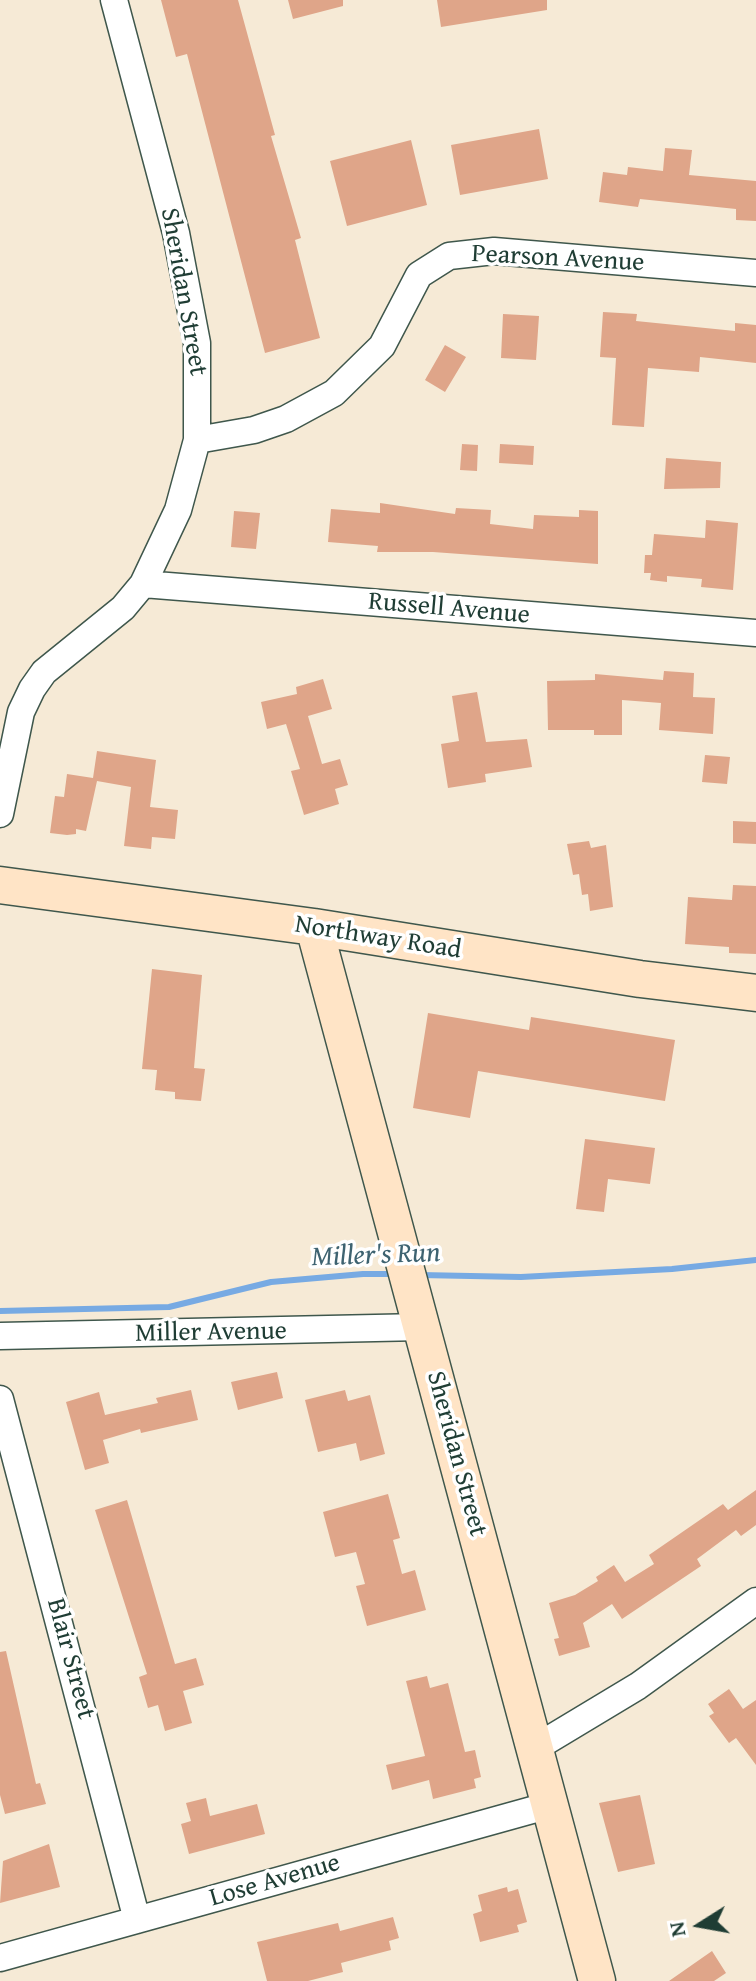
<!DOCTYPE html>
<html>
<head>
<meta charset="utf-8">
<style>
  body { margin:0 }
  #map { position:relative; width:756px; height:1981px; overflow:hidden; background:#f6ead6; font-family:"Gentium Book Plus",serif }
  canvas { display:block }
  .north { position:absolute; left:660px; top:1885px; width:80px; height:80px; -webkit-text-stroke:6px #fff; paint-order:stroke; rotate:259deg; font-size:22px; font-weight:700; line-height:32px; text-align:center; color:#1f3d34 }
  .north::after { content:''; display:block; margin:auto; width:28px; height:36px; background:#1f3d34; clip-path:polygon(50% 0,100% 100%,50% 72%,0 100%) }
</style>
</head>
<body>
<div id="map">
<canvas width="756" height="1981"></canvas>
<div class="north">N</div>
</div>
<script>
const g = document.querySelector('canvas').getContext('2d');
g.lineJoin = 'round';
const shape = rows => new Path2D(rows.map(r => 'M' + r).join(''));
function trace(path, color, width, dash) { g.strokeStyle = color; g.lineWidth = width; g.lineCap = dash ? 'butt' : 'round'; g.setLineDash(dash || []); g.stroke(path); }
function paint(path, color) { g.fillStyle = color; g.fill(path, 'evenodd'); }
function drawText(font, color, halo, rows, align = 'center') {
  g.font = font + ' "Gentium Book Plus",serif'; g.lineWidth = 7; g.setLineDash([]); g.textBaseline = 'middle'; g.strokeStyle = halo; g.fillStyle = color; for (const [text, x, y, turn = 0] of rows) {
    g.save(); g.translate(x, y); g.rotate((+turn || 0) * Math.PI / 180); g.textAlign = isNaN(turn) ? turn : align; if (halo) g.strokeText(text, 0, 0); g.fillText(text, 0, 0); g.restore();
  }
}
trace(shape([
  [420,1275,521,1277,672,1269,756,1260],
  [0,1311,169,1307,271,1282,363,1274,397,1274]
]), '#77aae3', 6);
paint(shape([
  [161,0,238,0,275,135,271,136,301,238,295,240,320,338,265,353,187,54,176,57],
  [288,0,343,0,343,6,293,19],
  [437,0,547,0,547,10,441,27],
  [539,129,548,179,460,195,451,145],
  [411,140,427,205,347,226,330,161],
  [665,148,692,150,689,175,756,181,756,221,736,220,736,209,640,199,638,207,599,202,603,172,627,175,628,167,663,171],
  [603,312,637,314,636,321,735,331,735,323,756,325,756,363,700,357,699,372,648,368,644,427,612,425,616,358,600,357],
  [503,314,539,316,536,360,501,358],
  [445,345,466,357,445,392,425,380],
  [462,444,478,445,477,471,460,470],
  [500,444,534,446,533,465,499,463],
  [666,458,721,462,720,488,664,489],
  [380,503,455,514,456,508,491,510,490,524,533,529,534,515,579,517,579,510,598,511,598,564,433,552,377,552,378,546,328,542,331,509,380,513],
  [234,511,260,513,256,549,231,547],
  [706,520,738,523,733,590,701,587,702,579,667,576,667,582,650,580,651,573,644,573,645,555,652,555,654,534,705,538],
  [664,671,694,673,693,697,715,698,713,734,659,730,661,703,622,700,622,735,594,735,594,730,548,730,547,681,595,680,595,674,663,680],
  [323,679,332,709,308,716,322,764,340,759,348,785,335,789,339,804,304,815,291,771,300,769,286,724,267,729,261,702,297,694,296,687],
  [477,692,486,742,527,739,532,767,485,774,486,782,448,788,441,744,459,741,452,696],
  [97,751,156,760,150,807,178,810,175,839,152,837,151,849,124,846,131,787,97,781,86,831,76,829,76,834,67,835,50,833,55,796,64,797,67,774,93,778],
  [705,755,730,757,727,784,702,782],
  [733,821,756,822,756,844,733,843],
  [589,841,591,848,606,845,613,907,590,911,588,894,582,895,579,874,573,875,567,844],
  [733,885,756,886,756,954,729,953,729,947,685,944,688,897,732,900],
  [152,969,202,975,194,1068,205,1069,201,1101,175,1099,175,1092,155,1090,157,1070,142,1069],
  [428,1013,529,1030,531,1017,675,1040,665,1101,478,1071,470,1118,413,1108],
  [585,1139,655,1148,650,1184,608,1179,604,1212,576,1209],
  [277,1372,283,1398,238,1410,231,1382],
  [191,1390,198,1420,141,1433,140,1429,103,1440,109,1463,85,1470,66,1402,99,1392,105,1415,158,1403,156,1398],
  [345,1390,348,1401,370,1395,385,1454,360,1461,356,1443,318,1452,305,1400],
  [756,1490,756,1525,741,1536,736,1530,697,1559,701,1566,622,1619,612,1604,583,1623,590,1647,559,1656,554,1639,559,1638,549,1603,575,1595,598,1581,596,1577,614,1565,625,1582,654,1564,649,1555,723,1504,728,1510],
  [388,1494,400,1538,393,1540,402,1574,415,1570,426,1610,367,1626,356,1586,365,1584,356,1552,335,1557,323,1512],
  [127,1500,175,1664,196,1658,204,1685,183,1691,192,1723,165,1731,158,1705,148,1708,139,1677,147,1674,95,1510],
  [6,1651,36,1784,40,1783,46,1804,5,1814,0,1795,0,1652],
  [427,1676,430,1688,448,1683,465,1752,475,1750,481,1777,474,1779,476,1788,433,1799,429,1780,392,1790,386,1765,425,1756,406,1681],
  [729,1689,743,1709,756,1700,756,1765,736,1738,729,1743,709,1716,714,1713,708,1704],
  [640,1795,655,1864,618,1872,599,1803],
  [206,1798,210,1816,257,1804,265,1834,189,1854,181,1824,191,1821,186,1803],
  [49,1844,60,1887,0,1903,3,1861],
  [507,1887,508,1892,518,1889,527,1922,517,1925,519,1932,480,1942,473,1914,482,1911,478,1895],
  [393,1917,399,1938,389,1941,391,1950,341,1963,343,1972,308,1981,267,1981,257,1942,338,1923,340,1931],
  [712,1951,726,1973,714,1981,669,1981]
]), '#dfa589');
const street = shape([
  [197,440,254,430,286,419,334,393,382,346,419,275,449,256,494,251,756,273],
  [143,584,756,633],
  [0,814,21,712,32,689,44,672,123,608,143,584,178,510,197,440,197,343,176,233,114,0],
  [0,1336,422,1327],
  [0,1399,137,1920],
  [535,1748,638,1686,756,1601],
  [0,1958,550,1805]
]);
const secondary = shape([
  [0,885,314,927,640,979,756,993],
  [314,927,597,1981]
]);
trace(street, '#3f574c', 29);
trace(secondary, '#3f574c', 39);
trace(street, '#fff', 26);
trace(secondary, '#ffe4c6', 36);
drawText('26px', '#1f3d34', '#fff', [
  ["Pearson Avenue",558,259,3],
  ["Sheridan Street",183,292,80],
  ["Russell Avenue",449,609,5],
  ["Northway Road",378,938,9],
  ["Miller Avenue",211,1333,-1],
  ["Sheridan Street",456,1454,75],
  ["Blair Street",70,1659,75],
  ["Lose Avenue",275,1881,-16]
]);
drawText('italic 28px', '#3e6371', '#fff', [
  ["Miller's Run",376,1256,-2]
]);
</script>
</body>
</html>
